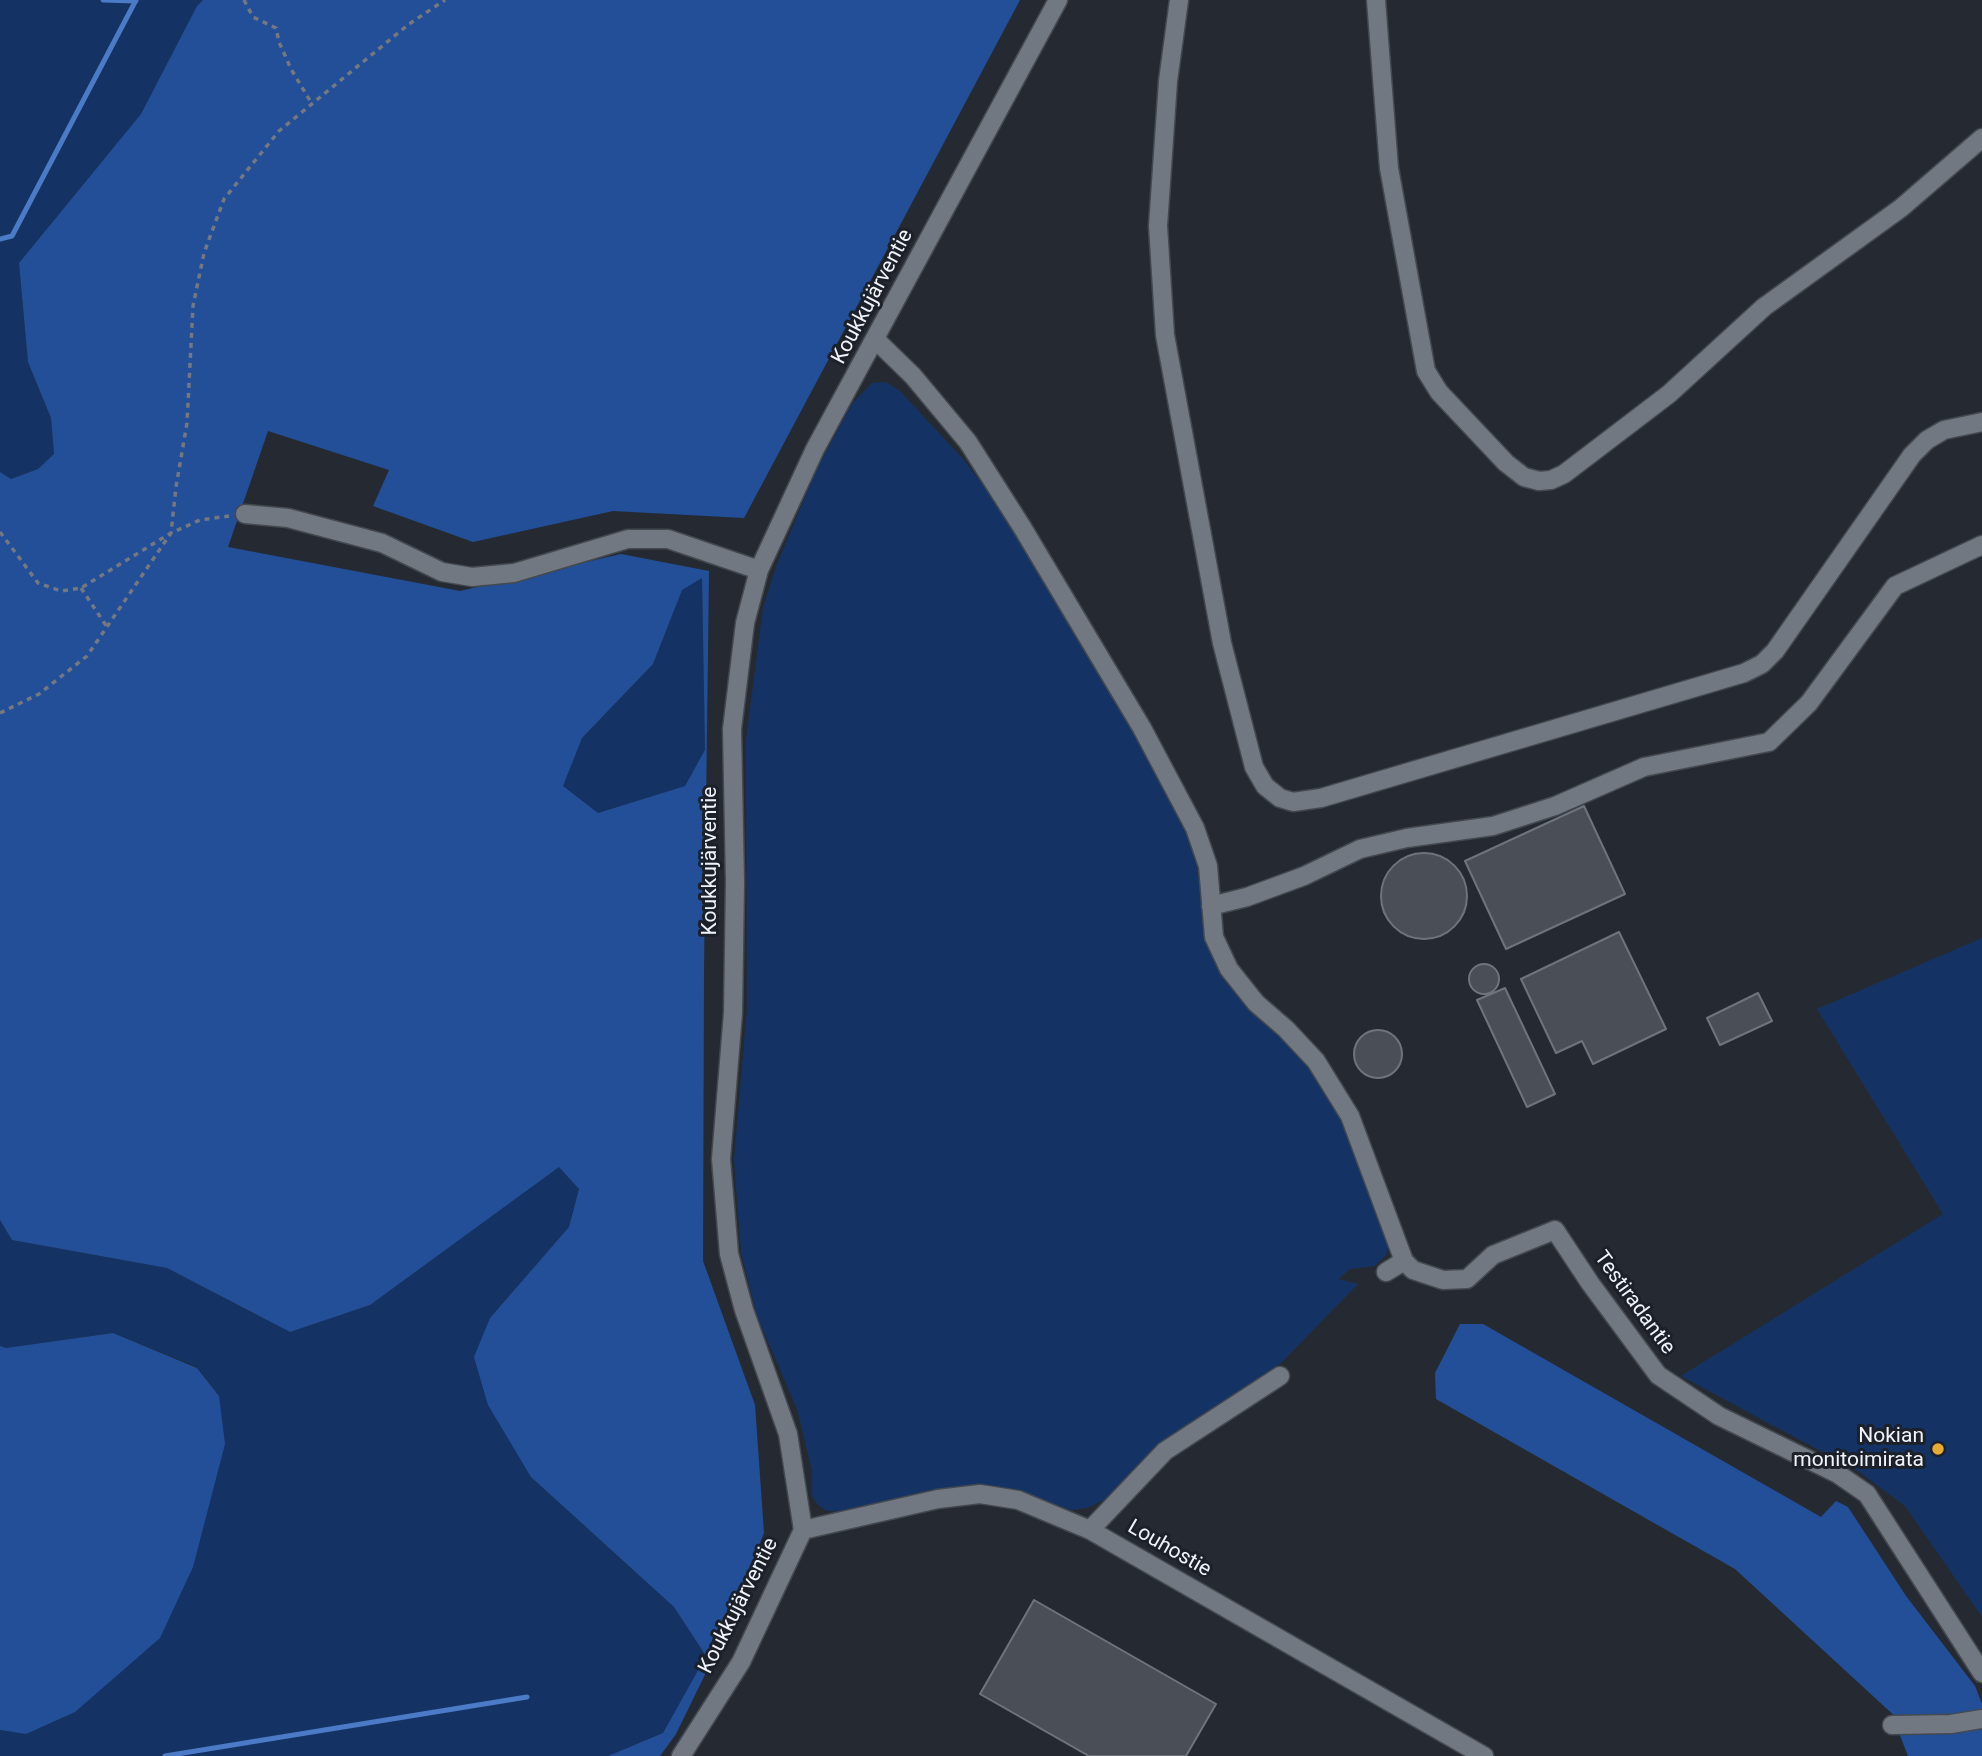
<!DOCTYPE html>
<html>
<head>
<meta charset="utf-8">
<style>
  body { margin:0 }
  canvas { display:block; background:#252a32 }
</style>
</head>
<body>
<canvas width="1982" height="1756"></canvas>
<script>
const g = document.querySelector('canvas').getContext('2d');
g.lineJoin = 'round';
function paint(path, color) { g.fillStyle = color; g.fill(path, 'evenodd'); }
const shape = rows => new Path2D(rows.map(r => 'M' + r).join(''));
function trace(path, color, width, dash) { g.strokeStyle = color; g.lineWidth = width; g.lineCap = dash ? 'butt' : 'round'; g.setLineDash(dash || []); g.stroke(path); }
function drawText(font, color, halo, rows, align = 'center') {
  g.font = font + ' Roboto,sans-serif'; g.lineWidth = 6; g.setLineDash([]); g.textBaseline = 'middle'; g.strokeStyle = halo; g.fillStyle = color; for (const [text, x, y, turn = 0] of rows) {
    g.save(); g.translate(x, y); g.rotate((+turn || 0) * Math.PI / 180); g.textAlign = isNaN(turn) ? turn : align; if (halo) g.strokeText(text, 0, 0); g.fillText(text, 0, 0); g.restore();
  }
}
paint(shape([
  [0,0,203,0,197,6,141,114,19,263,28,362,51,418,54,454,38,469,11,479,0,472],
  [885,382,899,390,963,459,1019,532,1137,733,1191,834,1223,973,1250,1012,1283,1035,1314,1071,1345,1122,1389,1244,1386,1255,1375,1266,1350,1269,1338,1279,1358,1284,1282,1362,1255,1386,1170,1437,1104,1500,1087,1508,1071,1510,1023,1493,980,1485,933,1490,839,1511,827,1511,818,1505,812,1496,812,1471,797,1409,757,1316,741,1252,734,1160,747,1009,746,740,763,608,776,567,817,468,852,404,872,383],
  [702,578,705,751,685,786,598,813,562,786,582,738,653,664,682,589],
  [1982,938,1982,1617,1905,1506,1858,1471,1681,1376,1943,1214,1817,1009],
  [559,1166,579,1189,569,1227,490,1318,531,1477,674,1607,706,1656,663,1733,608,1756,0,1756,0,1730,27,1734,219,1396,197,1367,113,1333,6,1348,0,1346,0,1220,12,1240,167,1268,290,1332,370,1305]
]), '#143364');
paint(shape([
  [203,0,1020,0,744,518,613,511,473,542,373,506,389,470,268,431,228,547,460,591,621,554,709,571,704,968,703,1261,755,1405,764,1533,715,1654,676,1734,660,1756,608,1756,663,1733,706,1656,674,1607,531,1477,488,1405,474,1357,490,1318,569,1227,579,1189,559,1167,370,1305,290,1332,167,1268,12,1240,0,1220,0,472,11,479,38,469,54,454,51,418,28,362,19,263,141,114,197,6],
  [702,578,705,750,685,786,598,813,563,786,582,738,653,664,682,590],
  [1460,1324,1483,1324,1821,1517,1836,1501,1848,1507,1906,1596,1975,1686,1982,1704,1982,1713,1899,1720,1735,1569,1436,1399,1435,1373],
  [113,1333,197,1368,219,1396,225,1444,193,1567,160,1638,75,1712,26,1734,0,1730,0,1346,6,1348],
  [1982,1726,1982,1756,1908,1756,1899,1733]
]), '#224f98');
trace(shape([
  [103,0,136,1],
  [0,239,12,236,136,0],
  [165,1756,527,1697]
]), '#4b7ac7', 5);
const building = shape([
  [1584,806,1625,894,1506,949,1465,861,1584,806],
  '1381 896a43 43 0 1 1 86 0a43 43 0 1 1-86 0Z',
  [1619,932,1666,1029,1593,1064,1582,1041,1556,1053,1521,979,1619,932],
  '1469 979a15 15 0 1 1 30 0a15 15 0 1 1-30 0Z',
  [1505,988,1555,1094,1527,1107,1477,1000,1505,988],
  [1758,993,1772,1021,1720,1045,1707,1018,1758,993],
  '1354 1054a24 24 0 1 1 48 0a24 24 0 1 1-48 0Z',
  [1034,1600,1216,1704,1186,1756,1089,1756,980,1694,1034,1600]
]);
paint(building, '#494e57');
trace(building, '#6e737d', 2);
const minor = shape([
  [1179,0,1168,81,1158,226,1165,335,1222,643,1254,767,1265,786,1280,798,1293,802,1321,798,1744,673,1762,664,1775,651,1912,455,1927,440,1944,430,1982,422],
  [1376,0,1389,168,1426,371,1439,392,1506,463,1524,477,1539,481,1551,480,1564,474,1669,394,1764,307,1901,208,1982,138],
  [876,340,913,376,968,442,1022,527,1142,728,1195,828,1208,866,1214,937,1229,969,1256,1003,1286,1029,1316,1061,1350,1116,1404,1261,1413,1270,1443,1280,1467,1279,1493,1255,1555,1230,1590,1283,1658,1375,1719,1416,1838,1474,1867,1494,1982,1673],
  [245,514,288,518,382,543,442,572,472,577,514,573,628,539,668,539,759,570],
  [1211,906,1247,897,1304,876,1360,849,1407,838,1493,826,1555,806,1644,767,1769,742,1809,703,1895,586,1982,545],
  [1386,1272,1404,1261],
  [803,1530,938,1499,980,1494,1018,1500,1090,1530,1484,1756],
  [1090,1530,1165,1451,1280,1376],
  [1892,1725,1951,1724,1982,1719],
  [681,1756,741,1662,803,1530,788,1434,744,1310,729,1254,721,1159,733,1013,735,882,732,729,745,623,759,570,815,449,1058,0]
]);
trace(minor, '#444950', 21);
trace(shape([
  [244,0,253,17,276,28,279,42,291,69,312,104],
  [0,532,38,583,61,591,81,588,171,533,200,520,229,516],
  [81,588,107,627],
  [0,713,39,694,87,656,171,533,176,487,187,423,193,306,204,253,224,199,279,131,409,24,445,0]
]), '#747880', 3.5, [5, 5]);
trace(minor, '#727881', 18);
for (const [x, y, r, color] of [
  [1938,1449,7,"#e7ac37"]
]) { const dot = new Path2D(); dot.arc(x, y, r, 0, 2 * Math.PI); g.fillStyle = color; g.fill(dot); trace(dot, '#1c2028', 2.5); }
drawText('21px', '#f0f3f9', '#1c2028', [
  ["Koukkujärventie",873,297,-62],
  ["Koukkujärventie",711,861,-90],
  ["Testiradantie",1634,1303,54],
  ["Louhostie",1169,1549,30],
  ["Koukkujärventie",739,1606,-63]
]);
drawText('21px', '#f0f3f9', '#1c2028', [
  ["Nokian",1924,1437],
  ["monitoimirata",1924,1461]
], 'right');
</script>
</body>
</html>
